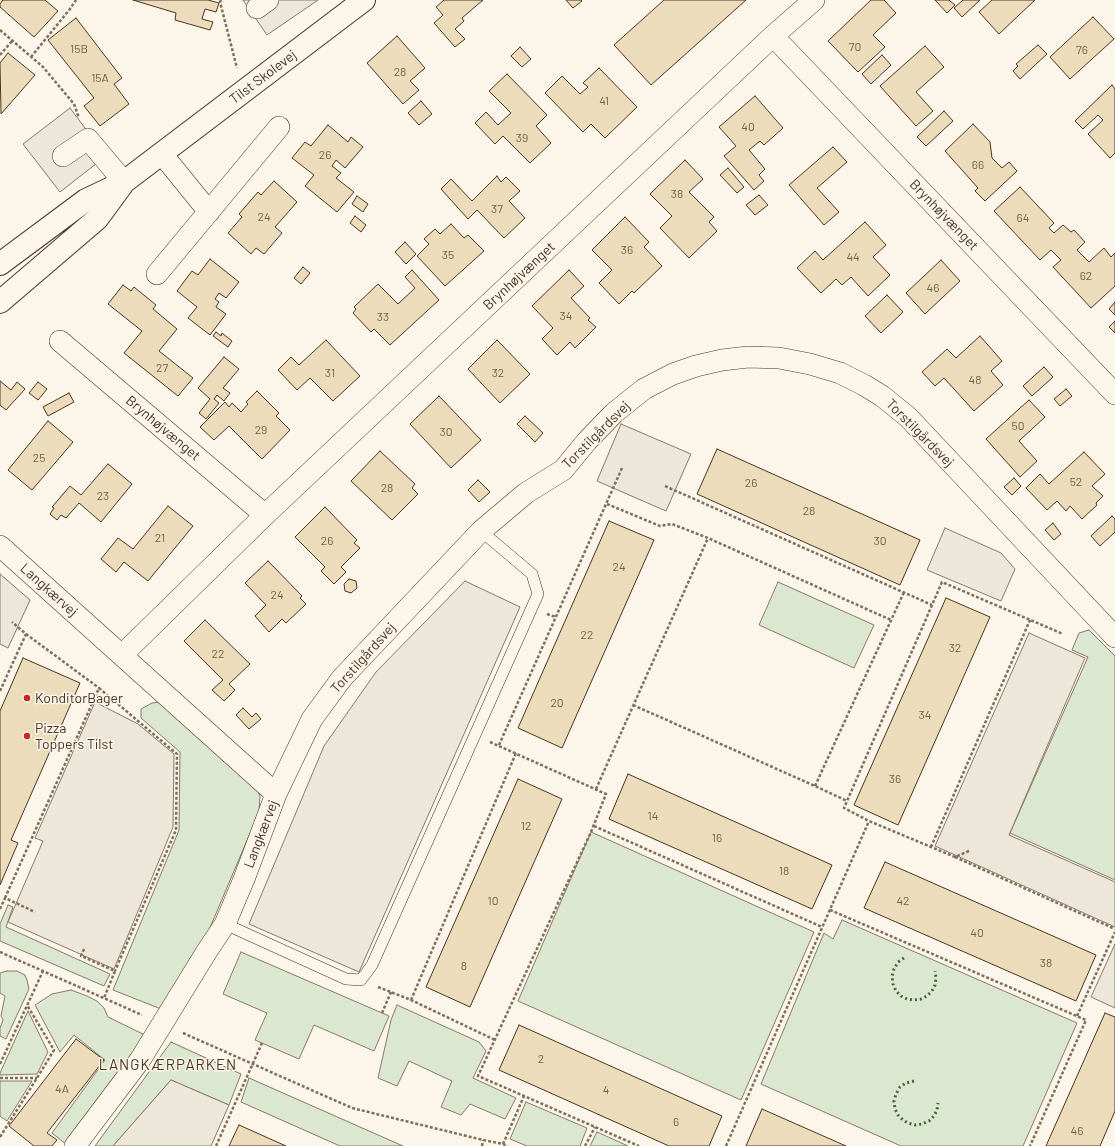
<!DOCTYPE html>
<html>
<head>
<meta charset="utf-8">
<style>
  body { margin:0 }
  canvas { display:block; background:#fbf6e9 }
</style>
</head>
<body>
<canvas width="1115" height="1146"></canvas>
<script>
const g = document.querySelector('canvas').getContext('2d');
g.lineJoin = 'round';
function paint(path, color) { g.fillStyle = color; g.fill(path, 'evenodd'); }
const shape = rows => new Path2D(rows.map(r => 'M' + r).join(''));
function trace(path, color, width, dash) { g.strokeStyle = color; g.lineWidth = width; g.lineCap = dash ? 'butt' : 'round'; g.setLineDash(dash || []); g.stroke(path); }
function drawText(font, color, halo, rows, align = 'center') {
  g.font = font + ' Barlow,sans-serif'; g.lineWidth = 3; g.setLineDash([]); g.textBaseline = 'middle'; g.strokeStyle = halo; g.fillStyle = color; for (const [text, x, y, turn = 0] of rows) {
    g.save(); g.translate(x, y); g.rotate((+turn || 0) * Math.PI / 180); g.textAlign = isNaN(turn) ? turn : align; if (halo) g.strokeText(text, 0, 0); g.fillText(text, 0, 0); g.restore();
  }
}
const green = shape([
  [778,582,874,625,854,668,759,625,778,582],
  [1089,630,1115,656,1115,880,1010,833,1088,657,1072,650,1079,633,1089,630],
  [161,702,256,786,260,796,259,812,209,930,161,1009,113,990,179,830,180,752,141,718,141,709,152,703,161,702],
  [591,832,814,932,741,1100,518,1001,591,832],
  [8,905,13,907,6,927,110,974,104,986,0,941,0,924,8,905],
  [842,920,1077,1023,1023,1146,901,1146,761,1084,824,933,833,939,842,920],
  [241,952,389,1016,374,1051,314,1025,299,1059,255,1040,267,1013,223,994,241,952],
  [7,971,17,971,25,975,27,980,29,989,6,1039,0,1036,0,1028,3,1020,1,1016,5,996,0,993,0,973,7,971],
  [71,990,87,996,97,1001,104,1008,108,1017,147,1036,67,1145,52,1133,105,1060,74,1035,60,1052,35,1005,52,994,71,990],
  [397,1005,479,1042,486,1051,473,1078,516,1098,505,1119,470,1104,461,1115,441,1107,452,1081,409,1061,397,1086,378,1078,391,1020,397,1005],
  [28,1011,48,1052,37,1074,0,1075,0,1073,28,1011],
  [171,1042,241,1074,229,1105,171,1080,113,1146,95,1146,171,1042],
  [249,1078,403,1146,340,1146,241,1102,249,1078],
  [0,1081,32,1081,7,1121,0,1116,0,1081],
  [526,1102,587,1128,580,1146,527,1146,510,1139,526,1102],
  [597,1132,628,1146,590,1146,597,1132]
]);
paint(green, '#dce7d0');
trace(green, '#887966', 1);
const parking = shape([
  [243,0,318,0,267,35,243,0],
  [70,108,106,156,60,192,23,144,70,108],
  [621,424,691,454,666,511,597,481,621,424],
  [945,528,1001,553,1015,569,1001,601,927,570,945,528],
  [0,574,30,600,8,648,0,644,0,574],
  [465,581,520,607,359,972,249,924,324,746,376,672,465,581],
  [1029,633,1085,658,1009,835,1115,882,1115,927,935,846,1029,633],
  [95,702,138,724,174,754,173,827,114,969,8,922,43,841,35,838,95,702],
  [1115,944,1115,1008,1091,997,1115,944],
  [171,1080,229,1105,211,1146,113,1146,171,1080]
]);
paint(parking, '#ede7d9');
trace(parking, '#887966', 1);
const building = shape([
  [3,0,45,0,58,11,34,37,0,7,0,4,3,0],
  [133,0,208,0,219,3,216,12,205,9,202,19,213,22,210,30,175,20,176,13,133,0],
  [444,0,483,0,462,18,464,21,455,29,465,39,455,47,434,23,443,15,436,7,444,0],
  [566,0,581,0,582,1,573,8,566,0],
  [664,0,746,0,651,85,614,45,664,0],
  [871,0,884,0,896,13,873,35,885,47,858,72,828,41,871,0],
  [935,0,949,0,955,5,947,13,935,0],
  [963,0,980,0,962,17,954,8,963,0],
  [992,0,1035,0,999,34,979,12,992,0],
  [1093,17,1114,39,1070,79,1050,57,1093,17],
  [76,18,122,78,114,84,129,104,100,126,84,106,94,98,48,40,76,18],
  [397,36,425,68,410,81,419,90,403,104,367,63,397,36],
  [1038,45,1047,54,1020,79,1013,71,1018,66,1016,64,1038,45],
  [925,46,944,67,916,92,933,111,916,126,880,86,925,46],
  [520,47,531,59,522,67,511,56,520,47],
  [8,53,35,75,1,114,0,63,8,53],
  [882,55,891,65,871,84,862,74,882,55],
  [599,68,637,107,605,138,591,124,583,132,545,93,562,76,580,94,588,87,583,83,599,68],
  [507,74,547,115,536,126,551,143,530,163,503,136,495,144,475,123,486,112,498,125,511,113,489,91,507,74],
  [1112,85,1115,89,1115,153,1110,158,1088,134,1103,120,1098,115,1083,129,1075,121,1112,85],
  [755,96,783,128,764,145,760,141,749,150,765,169,759,175,764,181,754,190,724,156,736,146,719,127,755,96],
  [421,101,432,114,419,125,408,113,421,101],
  [944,111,953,121,926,146,917,137,944,111],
  [973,124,990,142,992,158,1002,168,1009,162,1017,171,985,201,975,191,978,188,945,151,973,124],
  [328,125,348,142,351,137,363,147,345,168,336,160,332,166,341,173,336,178,354,192,337,212,305,186,314,175,292,158,305,142,311,146,328,125],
  [833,147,847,162,817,188,839,212,824,225,789,185,833,147],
  [685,160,703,179,689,192,714,217,709,222,717,231,689,258,660,228,672,216,650,194,685,160],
  [728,168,744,187,737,193,720,175,728,168],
  [497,176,501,182,506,177,520,191,509,201,525,218,504,238,477,210,468,219,441,189,451,179,472,201,497,176],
  [274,181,297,202,275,227,282,233,264,254,256,248,251,254,228,233,242,217,239,214,258,192,261,195,274,181],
  [1020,187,1054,223,1049,228,1054,233,1063,225,1071,232,1074,230,1085,242,1077,250,1089,262,1104,248,1111,257,1115,253,1115,286,1091,308,1053,267,1061,260,1051,250,1040,260,994,211,1020,187],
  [759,195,768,205,755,215,746,205,759,195],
  [357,196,368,204,363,212,352,204,357,196],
  [355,216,366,225,361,232,350,223,355,216],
  [625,217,649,242,644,247,662,266,634,293,632,291,619,304,599,283,612,270,592,250,625,217],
  [865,222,886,245,873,257,890,275,868,296,851,277,842,285,836,279,821,293,797,268,815,251,823,260,865,222],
  [451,224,464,238,468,235,484,251,445,286,417,256,429,244,424,239,435,229,440,234,451,224],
  [405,242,416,254,406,264,395,252,405,242],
  [210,259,239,282,226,298,219,293,215,299,219,302,216,307,226,314,210,335,188,318,197,307,177,291,192,271,198,275,210,259],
  [941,260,960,281,925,314,906,293,941,260],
  [303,267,310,273,301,284,294,278,303,267],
  [412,270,439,300,390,345,374,329,371,332,353,313,356,309,354,307,378,284,398,304,415,288,405,277,412,270],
  [569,270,584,286,571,298,590,318,588,320,596,327,575,348,570,342,557,355,542,339,553,328,532,306,569,270],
  [123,285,131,291,134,287,156,305,153,309,177,329,159,351,193,378,178,396,124,353,142,331,108,304,123,285],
  [887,295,903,312,881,333,865,316,887,295],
  [1115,302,1115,315,1109,309,1115,302],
  [1115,321,1115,333,1109,327,1115,321],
  [216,332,221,336,222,333,232,341,228,347,213,336,216,332],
  [980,336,1002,361,991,371,1003,385,974,411,944,378,935,386,922,372,947,349,956,358,980,336],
  [326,340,360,376,333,401,310,378,297,390,278,370,291,357,299,365,326,340],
  [497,340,530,374,500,403,468,369,497,340],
  [224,357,239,369,223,388,230,393,224,401,217,395,214,399,219,403,206,419,199,413,210,399,198,388,224,357],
  [1044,367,1053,377,1032,396,1023,386,1044,367],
  [0,381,11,390,17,382,25,389,6,410,0,405,0,381],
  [38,382,47,389,38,400,29,393,38,382],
  [1066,389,1072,396,1060,406,1054,399,1066,389],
  [257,391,279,413,276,416,290,430,262,459,229,426,214,440,200,427,225,402,229,407,232,403,241,412,248,404,246,402,257,391],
  [69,393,74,402,48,416,43,407,69,393],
  [439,396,481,440,451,468,410,424,439,396],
  [1029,400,1045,417,1019,441,1037,461,1020,477,986,439,1029,400],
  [525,416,543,433,535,442,517,424,525,416],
  [48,421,73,442,32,490,8,470,48,421],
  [717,449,920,540,900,585,697,494,717,449],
  [380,451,415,484,412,488,418,494,392,520,351,481,380,451],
  [1084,452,1105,474,1092,486,1103,496,1096,503,1097,505,1082,519,1070,506,1066,511,1057,501,1047,510,1026,488,1040,474,1049,484,1084,452],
  [108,464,132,484,101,522,79,503,66,518,61,515,57,520,50,514,54,508,52,507,70,486,81,495,108,464],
  [1014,478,1021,486,1012,495,1004,487,1014,478],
  [478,480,490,492,479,502,468,490,478,480],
  [168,506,193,526,148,581,124,562,116,572,101,559,118,538,133,549,168,506],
  [325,507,357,540,354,543,360,548,341,567,346,572,334,584,321,571,325,567,295,537,325,507],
  [1112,516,1115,519,1115,532,1100,546,1091,536,1112,516],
  [609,521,654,540,562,748,518,728,609,521],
  [1053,523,1061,534,1054,540,1045,530,1053,523],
  [268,561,302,596,300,598,306,604,286,623,282,619,269,632,255,616,266,605,245,583,268,561],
  [349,579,356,581,357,588,351,593,345,591,344,584,349,579],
  [946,598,990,617,898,825,854,805,946,598],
  [205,620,250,664,229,684,235,690,224,701,212,690,223,680,184,641,205,620],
  [23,658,80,683,11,840,18,843,0,885,0,711,23,658],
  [243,708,252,717,256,713,261,719,249,729,236,715,243,708],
  [628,774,832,865,812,909,609,819,628,774],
  [518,779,562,799,470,1007,426,987,518,779],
  [885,862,1096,955,1076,1001,864,908,885,862],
  [1105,1013,1115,1017,1115,1111,1100,1146,1046,1146,1105,1013],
  [519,1025,722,1116,709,1146,669,1146,499,1070,519,1025],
  [76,1039,104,1060,47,1133,57,1140,52,1146,34,1146,9,1126,76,1039],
  [762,1109,846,1146,746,1146,762,1109],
  [239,1125,286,1146,229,1146,239,1125]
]);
paint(building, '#ecdcbc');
trace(building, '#4a3520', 1);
const lane = shape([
  [225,924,346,979,361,980,372,965,538,594,532,574,481,531]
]);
const street = shape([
  [257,8,268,0],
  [773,36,1115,394],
  [162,154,209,212],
  [63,156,88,139,124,182],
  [157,274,279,127],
  [60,341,265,515],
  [0,546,276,794],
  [122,655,265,515,773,36,814,0],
  [75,1146,140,1060,207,951,225,924,244,879,276,794,312,719,342,678,481,531,526,493,563,470,587,441,614,413,644,389,673,374,696,366,722,360,748,357,779,358,810,364,840,373,864,385,882,396,908,417,1115,637]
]);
const secondary = shape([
  [0,264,86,200,124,182,364,0],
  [0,302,97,219,122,185]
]);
trace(lane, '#4a3520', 12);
trace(street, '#4a3520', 22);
trace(secondary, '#4a3520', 24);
trace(shape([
  [221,0,220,2,237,68],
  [0,30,43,67,74,104,79,118],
  [0,55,13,40],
  [31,57,70,9,76,0],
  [665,486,932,605],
  [607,504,660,526,672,524,708,538,891,620],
  [547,614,556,617],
  [26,634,99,688],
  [0,691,26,634,12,622],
  [633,705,815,786,847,801],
  [490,742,606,794,591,832,478,1076,639,1146],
  [499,745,622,468],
  [815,786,904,592],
  [596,789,708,538],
  [594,826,822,927],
  [931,847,1030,620],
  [969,851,955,857,869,821,844,808,942,582,1063,634],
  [955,857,1115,929],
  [5,898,99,688,177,754,176,830,115,971],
  [0,909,5,898,35,912],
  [830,910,1086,1020,1030,1146],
  [84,949,81,956,115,971,104,998],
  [0,952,142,1015],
  [378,987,411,1000,495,1040],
  [411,1000,516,753],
  [382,1013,391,992],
  [1077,1016,1115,932],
  [183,1033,352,1108,483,1140,503,1144,508,1146],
  [0,1064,43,971],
  [0,1078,37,1078],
  [0,1137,37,1078,54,1050,27,1005],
  [503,1144,524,1096],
  [216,1146,262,1043],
  [482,1146,483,1140],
  [585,1146,595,1127],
  [726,1146,869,821]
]), '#7f6f5c', 2.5, [3, 2]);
trace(lane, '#fbf6e9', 11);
trace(street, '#fbf6e9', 21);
trace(secondary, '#fbf6e9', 22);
trace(shape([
  [904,958,898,962,894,969,892,976,893,984,896,991,901,996,907,999,914,1000,921,999,927,996,932,991,935,985,936,978,935,971],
  [914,1081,906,1083,900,1087,896,1094,894,1101,895,1109,898,1115,903,1120,908,1123,915,1125,922,1124,929,1121,934,1116,937,1110,938,1103]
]), '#436837', 3, [2, 3]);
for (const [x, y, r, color] of [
  [27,698,4,"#c62828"],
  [27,736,4,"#c62828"]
]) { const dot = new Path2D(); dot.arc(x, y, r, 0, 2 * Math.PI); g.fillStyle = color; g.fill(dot); trace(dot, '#fbf6e9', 1.5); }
drawText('12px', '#725f47', null, [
  ["70",855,47],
  ["15B",79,49],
  ["76",1082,50],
  ["28",400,72],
  ["15A",100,78],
  ["41",604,101],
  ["40",748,127],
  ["39",522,138],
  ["26",325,155],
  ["66",978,165],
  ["38",677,194],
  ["37",497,209],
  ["24",264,217],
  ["64",1023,218],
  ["36",627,250],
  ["35",448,255],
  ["44",853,257],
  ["62",1086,276],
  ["46",933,288],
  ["34",566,316],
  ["33",383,317],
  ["27",162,368],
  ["31",330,373],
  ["32",498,373],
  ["48",975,380],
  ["50",1018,426],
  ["29",261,430],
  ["30",446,432],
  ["25",39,458],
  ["52",1076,482],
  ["26",751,483],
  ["28",387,488],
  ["23",103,496],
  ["28",809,511],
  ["21",160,538],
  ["26",327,541],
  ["30",880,541],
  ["24",619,567],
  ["24",277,595],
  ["22",587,635],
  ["32",955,648],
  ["22",218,654],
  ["20",557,703],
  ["34",925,715],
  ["36",895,779],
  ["14",653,816],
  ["12",526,826],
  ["16",717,838],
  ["18",784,871],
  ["10",493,901],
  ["42",903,901],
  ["40",977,933],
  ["38",1046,963],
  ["8",464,966],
  ["2",541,1059],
  ["4A",62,1089],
  ["4",606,1090],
  ["6",676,1122],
  ["46",1077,1131]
]);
drawText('14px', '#4a3520', '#fbf6e9', [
  ["Tilst Skolevej",263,77,-37],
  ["Brynhøjvænget",944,215,46],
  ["Brynhøjvænget",519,276,-43],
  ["Brynhøjvænget",163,428,40],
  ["Torstilgårdsvej",920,433,45],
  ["Torstilgårdsvej",596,435,-45],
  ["Langkærvej",49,590,42],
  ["Torstilgårdsvej",363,658,-48],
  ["Langkærvej",261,834,-69]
]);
drawText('14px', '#4a3520', '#fbf6e9', [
  ["KonditorBager",35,698],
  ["Pizza",35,728],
  ["Toppers Tilst",35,744]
], 'left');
g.letterSpacing = '1px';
drawText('15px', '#4a3520', '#fbf6e9', [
  ["LANGKÆRPARKEN",168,1065]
]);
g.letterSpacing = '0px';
</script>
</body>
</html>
